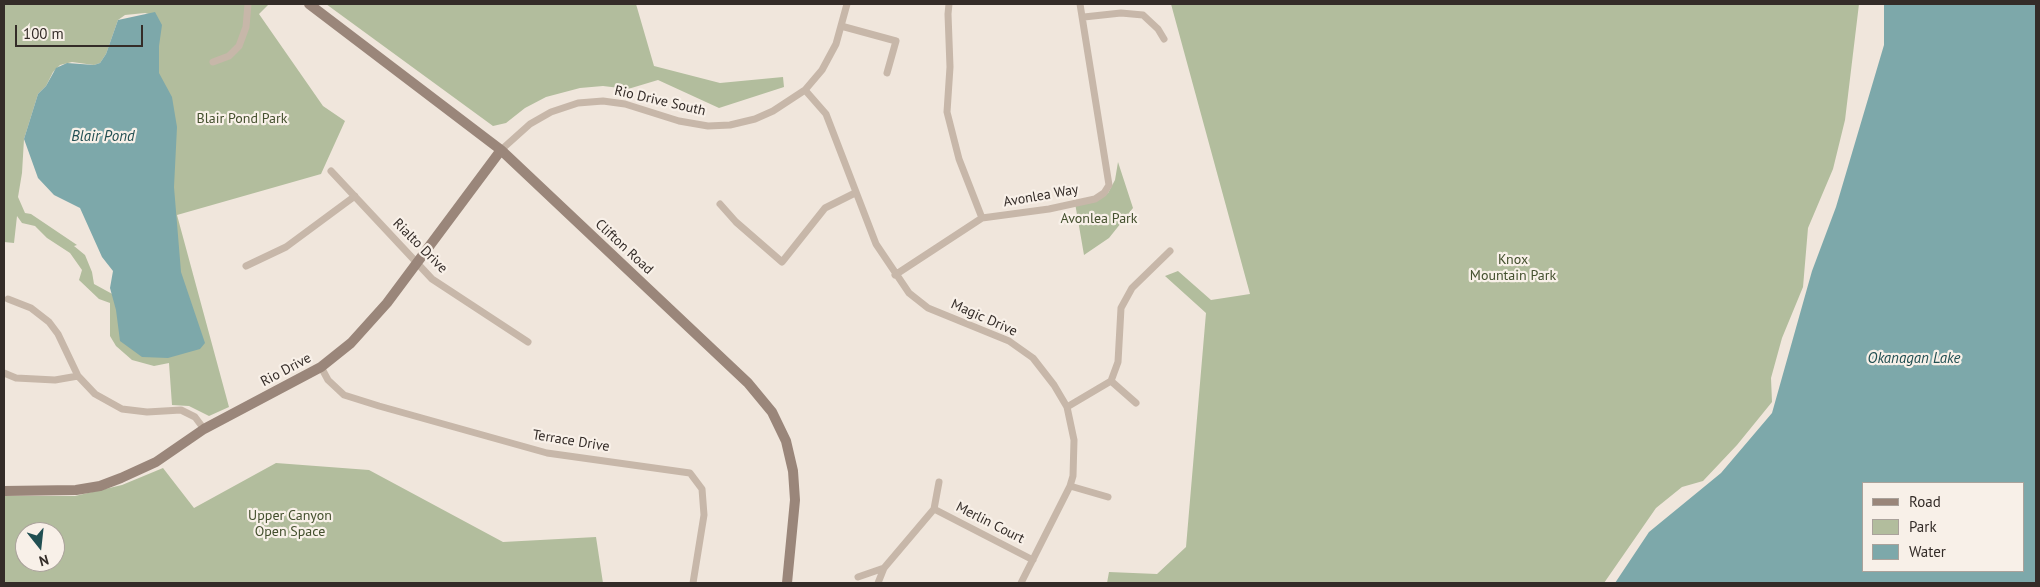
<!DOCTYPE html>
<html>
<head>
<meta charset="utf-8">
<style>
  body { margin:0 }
  #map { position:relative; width:2040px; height:587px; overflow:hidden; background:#f0e6dc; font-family:"PT Sans",sans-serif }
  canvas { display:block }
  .frame { position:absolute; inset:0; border:5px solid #342c28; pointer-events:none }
  .legend { position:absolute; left:1862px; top:482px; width:162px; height:90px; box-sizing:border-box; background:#f8f0e8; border:1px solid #aaa29b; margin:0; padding:6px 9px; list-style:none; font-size:15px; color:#342c28 }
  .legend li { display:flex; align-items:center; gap:10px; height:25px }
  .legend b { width:25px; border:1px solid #aaa29b }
  .north { position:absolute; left:15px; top:522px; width:50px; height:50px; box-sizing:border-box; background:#f8f0e8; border:1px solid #aaa29b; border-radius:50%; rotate:164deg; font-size:14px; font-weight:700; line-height:20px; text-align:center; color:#342c28 }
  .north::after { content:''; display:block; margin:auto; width:18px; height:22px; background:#214f52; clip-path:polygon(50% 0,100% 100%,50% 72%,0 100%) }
  .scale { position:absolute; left:15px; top:25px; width:128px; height:22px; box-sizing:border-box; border:2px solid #342c28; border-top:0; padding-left:6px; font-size:15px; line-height:18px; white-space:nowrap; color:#342c28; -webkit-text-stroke:4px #f8f0e8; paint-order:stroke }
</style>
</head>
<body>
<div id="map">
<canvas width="2040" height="587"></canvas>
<div class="frame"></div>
<ul class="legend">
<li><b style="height:6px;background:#9a867a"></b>Road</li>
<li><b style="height:14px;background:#b2bd9d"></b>Park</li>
<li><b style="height:14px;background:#7da8aa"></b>Water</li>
</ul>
<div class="north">N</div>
<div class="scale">100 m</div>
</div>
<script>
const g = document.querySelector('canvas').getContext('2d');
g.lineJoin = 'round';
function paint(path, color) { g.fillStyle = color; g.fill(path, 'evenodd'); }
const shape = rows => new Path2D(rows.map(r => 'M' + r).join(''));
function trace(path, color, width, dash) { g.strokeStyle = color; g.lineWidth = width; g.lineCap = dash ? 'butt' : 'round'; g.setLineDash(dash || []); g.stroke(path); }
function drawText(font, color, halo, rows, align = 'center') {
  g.font = font + ' "PT Sans",sans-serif'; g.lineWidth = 4.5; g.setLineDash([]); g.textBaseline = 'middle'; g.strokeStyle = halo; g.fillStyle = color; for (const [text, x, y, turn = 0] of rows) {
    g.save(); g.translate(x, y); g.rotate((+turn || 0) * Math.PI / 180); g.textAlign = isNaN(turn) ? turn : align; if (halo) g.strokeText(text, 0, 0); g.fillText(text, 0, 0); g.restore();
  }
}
paint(shape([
  [4,4,269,4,259,14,323,106,345,121,321,174,177,215,229,407,209,416,189,406,172,405,169,363,154,366,132,360,116,346,110,336,110,303,99,299,79,280,82,270,70,253,47,238,35,226,22,223,17,216,14,243,4,242],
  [145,13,149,14,163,101,116,296,94,284,92,272,85,255,74,246,77,245,31,214,25,213,18,197,22,173,24,139,38,94,46,86,53,72,60,65,72,62,94,65,100,63,106,54,118,20,125,15],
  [326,4,636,4,654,66,720,83,783,77,784,87,719,108,658,80,628,89,603,86,580,88,546,97,525,108,506,123,493,126],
  [1171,4,1859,4,1845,120,1833,169,1808,228,1803,287,1782,338,1771,378,1772,402,1737,445,1703,481,1682,487,1656,508,1604,583,1107,583,1109,572,1157,574,1186,547,1206,313,1165,276,1178,271,1211,300,1250,294],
  [1118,162,1133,208,1109,238,1084,255,1075,203,1108,193,1115,180],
  [276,463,369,470,503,542,596,537,603,583,4,583,4,496,75,496,122,485,163,468,194,508],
  [25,532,55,532,55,562,25,562]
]), '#b2bd9d');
paint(shape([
  [1884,4,2036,4,2036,583,1615,583,1649,532,1721,473,1772,413,1812,271,1836,207,1884,45],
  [1864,483,2024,483,2024,571,1864,571],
  [155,12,162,25,159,46,159,73,172,97,177,127,174,187,181,272,205,343,200,349,168,358,142,357,120,341,116,310,110,288,113,271,102,257,80,208,54,195,38,178,24,139,38,94,46,86,56,68,67,63,94,65,100,63,106,54,118,20]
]), '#7da8aa');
trace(shape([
  [949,4,948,14,950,67,947,112,959,159,982,218],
  [1084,17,1121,13,1143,15,1158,29,1164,39],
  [841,26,896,41,887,73],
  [213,62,229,56,239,46,246,27,248,4],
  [805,90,826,114,876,244,909,293,928,308,1009,341,1033,358,1054,385,1067,407,1074,440,1073,476,1070,486,1021,583],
  [501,150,530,124,551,112,578,103,603,101,625,104,679,121,708,126,730,125,755,119,773,111,805,90,822,70,836,44,847,4],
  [331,171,432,279,528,342],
  [720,204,736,222,782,262,825,208,855,193],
  [246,266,286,247,355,196],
  [895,275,982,218,1049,209,1095,199,1104,193,1109,185,1080,4],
  [8,299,31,308,49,322,58,334,78,376,95,394,122,409,147,412,181,410,195,417,204,429],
  [321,367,328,380,344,395,379,406,547,453,690,473,702,489,704,515,693,583],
  [4,373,16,378,55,380,78,376],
  [1111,381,1136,403],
  [1067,407,1111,381,1118,362,1121,308,1132,288,1170,251],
  [1070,486,1108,497],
  [934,509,939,482],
  [858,577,884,568],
  [878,583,884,568,934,509,1033,560]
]), '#c7b7a9', 7);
trace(shape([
  [309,4,501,150,748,383,772,412,786,441,793,471,795,500,787,583],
  [4,491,76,490,100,486,121,478,156,462,204,429,321,367,351,343,387,303,501,150]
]), '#9a867a', 10);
drawText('14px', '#342c28', '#f8f0e8', [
  ["Rio Drive South",660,101,13],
  ["Avonlea Way",1041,196,-10],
  ["Rialto Drive",420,246,45],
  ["Clifton Road",624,247,43],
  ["Magic Drive",984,318,24],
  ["Rio Drive",286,370,-28],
  ["Terrace Drive",571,441,9],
  ["Merlin Court",990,523,27]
]);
drawText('14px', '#44502e', '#f8f0e8', [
  ["Blair Pond Park",242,119],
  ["Avonlea Park",1099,219],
  ["Knox",1513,260],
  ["Mountain Park",1513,276],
  ["Upper Canyon",290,516],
  ["Open Space",290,532]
]);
drawText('italic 15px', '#214f52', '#f8f0e8', [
  ["Blair Pond",103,137],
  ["Okanagan Lake",1914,359]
]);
</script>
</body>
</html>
